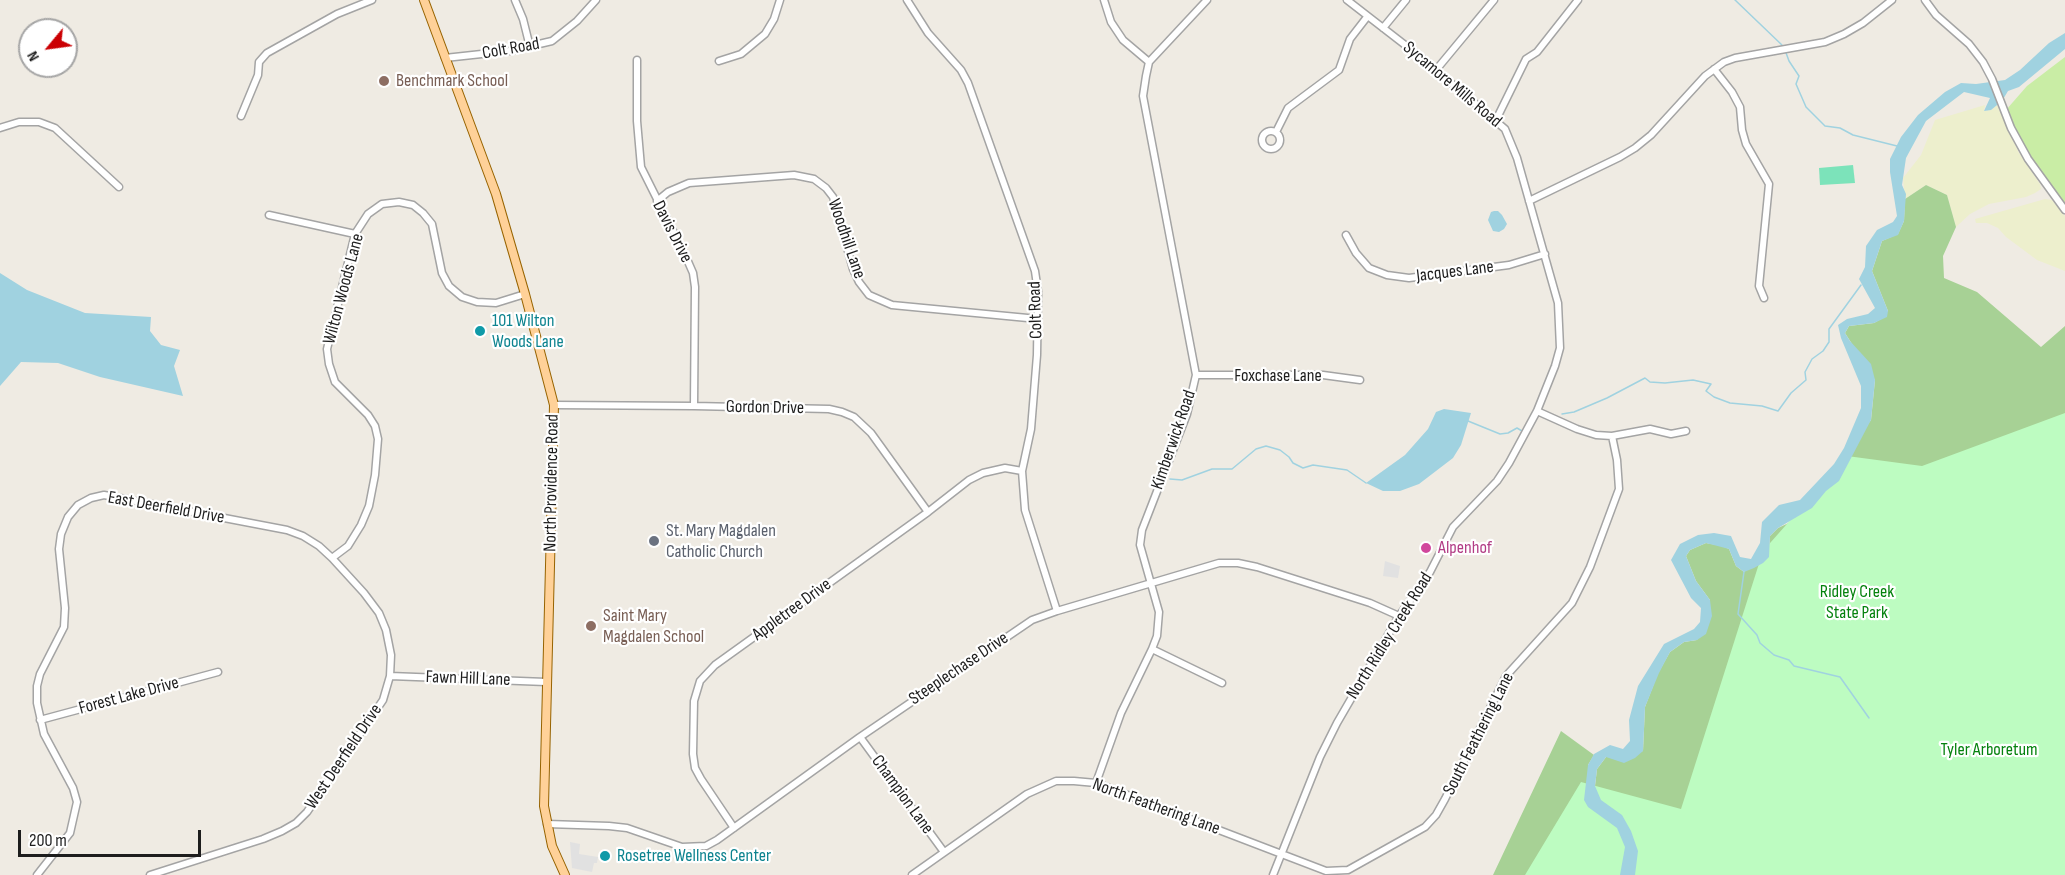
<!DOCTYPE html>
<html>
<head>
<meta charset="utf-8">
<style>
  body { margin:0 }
  #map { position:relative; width:2065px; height:875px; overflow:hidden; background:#efebe3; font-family:"Sofia Sans Condensed",sans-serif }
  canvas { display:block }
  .north { position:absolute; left:18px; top:18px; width:60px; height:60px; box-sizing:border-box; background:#fff; border:2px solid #a5a5a5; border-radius:50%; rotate:241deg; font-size:16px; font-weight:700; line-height:24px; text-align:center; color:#1d1d1d }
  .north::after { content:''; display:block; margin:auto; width:21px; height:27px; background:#cb0003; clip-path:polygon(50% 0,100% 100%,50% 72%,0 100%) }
  .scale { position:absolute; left:18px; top:830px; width:183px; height:27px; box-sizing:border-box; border:3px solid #1d1d1d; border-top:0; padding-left:8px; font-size:18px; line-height:21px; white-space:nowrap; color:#1d1d1d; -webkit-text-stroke:4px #fff; paint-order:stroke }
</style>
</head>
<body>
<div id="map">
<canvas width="2065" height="875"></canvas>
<div class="north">N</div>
<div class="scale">200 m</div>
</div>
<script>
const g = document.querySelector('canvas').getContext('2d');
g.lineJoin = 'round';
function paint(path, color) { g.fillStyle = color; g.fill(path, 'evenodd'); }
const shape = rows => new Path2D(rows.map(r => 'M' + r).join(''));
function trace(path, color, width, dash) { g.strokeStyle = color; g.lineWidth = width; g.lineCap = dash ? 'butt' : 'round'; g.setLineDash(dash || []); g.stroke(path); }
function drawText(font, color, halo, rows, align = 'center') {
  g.font = font + ' "Sofia Sans Condensed",sans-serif'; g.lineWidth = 4.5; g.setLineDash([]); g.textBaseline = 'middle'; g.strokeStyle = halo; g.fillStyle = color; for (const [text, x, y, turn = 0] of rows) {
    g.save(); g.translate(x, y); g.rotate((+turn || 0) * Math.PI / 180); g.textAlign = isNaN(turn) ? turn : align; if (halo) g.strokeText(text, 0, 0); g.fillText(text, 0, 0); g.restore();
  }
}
paint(shape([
  [1985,105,1984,111,1991,110,1997,105,2019,153,2040,184,2041,189,2035,193,2026,197,1989,204,1970,214,1956,227,1947,195,1926,185,1905,199,1903,178,1921,155,1935,120],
  [2045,199,2052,200,2065,216,2065,271,2037,260,2006,237,1998,228,1987,223,1976,223,1975,219]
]), '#edefcd');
paint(shape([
  [2065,57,2065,207,2030,157,2006,110,2027,86]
]), '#c9eda5');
paint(shape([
  [1926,185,1947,195,1956,227,1943,256,1944,278,1977,292,2041,347,2065,326,2065,875,1635,875,1595,786,1597,769,1606,757,1643,751,1645,707,1658,673,1670,652,1684,642,1697,640,1710,600,1696,581,1686,556,1690,550,1706,543,1722,546,1729,549,1736,566,1744,572,1769,550,1770,536,1778,528,1793,521,1871,420,1875,380,1845,333,1849,326,1874,323,1881,319,1888,311,1872,271,1882,241,1898,234,1904,221,1905,199],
  [1561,731,1594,755,1588,765,1620,875,1493,875]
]), '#a7d195');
paint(shape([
  [2065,413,2065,875,1525,875,1581,782,1681,809,1763,551,1847,456,1922,466]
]), '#bdfcc1');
paint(shape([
  [1853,165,1855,183,1820,185,1819,168]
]), '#7ce3ba');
paint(shape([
  [1385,561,1400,566,1398,578,1383,576],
  [570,842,580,844,579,854,598,857,597,863,594,863,592,872,572,868]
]), '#e1e1e1');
paint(shape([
  [2065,33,2065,49,2019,87,2008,91,2002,101,1991,110,1984,111,1990,98,1964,92,1926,121,1906,158,1902,185,1906,194,1904,221,1898,235,1882,241,1872,271,1888,311,1887,317,1874,323,1849,326,1845,333,1850,341,1871,364,1875,380,1871,420,1839,481,1826,491,1812,508,1778,528,1770,536,1769,557,1763,563,1754,568,1744,572,1736,566,1729,549,1706,543,1690,550,1686,556,1696,581,1710,600,1712,616,1706,634,1697,640,1684,642,1670,652,1659,673,1645,707,1643,751,1635,758,1624,763,1606,757,1597,769,1595,786,1601,800,1622,815,1631,831,1638,851,1635,875,1620,875,1625,847,1617,828,1588,807,1584,800,1588,765,1594,754,1610,745,1623,749,1630,741,1629,720,1638,686,1664,644,1694,629,1700,622,1701,608,1691,598,1671,560,1680,544,1698,535,1714,533,1731,536,1740,557,1751,559,1760,543,1762,522,1779,505,1800,500,1834,464,1844,448,1861,408,1861,386,1841,338,1838,325,1847,319,1868,314,1875,308,1859,279,1865,267,1866,246,1877,230,1893,222,1897,216,1890,172,1890,159,1901,137,1918,115,1945,92,1961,83,1976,84,2005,80,2020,70,2049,43],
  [1494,211,1498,211,1502,215,1507,224,1504,229,1499,232,1493,231,1488,220,1491,212],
  [0,273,27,290,85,313,151,317,150,331,161,345,180,350,174,366,183,396,100,377,58,363,21,362,0,386],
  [1444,409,1471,413,1461,445,1453,458,1419,484,1400,491,1383,491,1366,483,1405,455,1428,429,1436,412]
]), '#a0d2e0');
trace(shape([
  [1735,0,1783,46],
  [1785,50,1789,61,1799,76,1796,84,1806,107,1825,126,1840,128,1853,135,1897,146],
  [1562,414,1574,412,1607,398,1645,378,1650,382,1665,383,1693,380,1711,384,1706,391,1714,397,1730,403,1762,406,1778,411,1791,393,1806,380,1805,372,1812,359,1823,351,1829,342,1829,329,1861,285],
  [1468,421,1500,434,1508,433,1517,428,1522,431],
  [1170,479,1182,480,1212,469,1232,469,1256,449,1266,446,1280,450,1289,457,1293,463,1303,468,1313,465,1347,470,1366,483],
  [1744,572,1738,614,1757,635,1760,643,1774,655,1789,660,1794,666,1840,677,1869,718]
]), '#a0d2e0', 1.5);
const minor = shape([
  [515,0,523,19,530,47],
  [907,0,928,33,961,70,968,83,1035,271,1038,292,1037,355,1031,429,1022,471,1025,510,1057,611],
  [1104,0,1111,22,1123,40,1149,62],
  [1925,0,1936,15,1969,44,1983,62,1992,79,2011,128,2028,159,2065,210],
  [1383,28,1406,0],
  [445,58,509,51,552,41,577,21,596,0],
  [637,60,637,121,641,167,686,257,693,273,695,287,694,406],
  [719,61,741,54,765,34,774,19,780,0],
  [1714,69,1732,92,1740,107,1742,130,1746,144,1769,184,1759,286,1764,298],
  [1436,70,1494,0],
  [241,116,258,75,259,62,267,53,337,14,372,0],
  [1496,120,1526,59,1537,52,1578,0],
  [0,128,19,122,39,122,55,128,119,187],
  '1262 140a9 9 0 1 1 18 0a9 9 0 1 1-18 0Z',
  [1276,132,1288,108,1339,70,1350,39,1367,17],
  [657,201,668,192,689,183,794,175,814,179,826,188,833,197,853,269,859,282,869,295,892,305,1038,319],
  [1529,201,1620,157,1635,148,1651,135,1705,76,1724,62,1735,58,1825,42,1844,34,1863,23,1892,0],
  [269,215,355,234],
  [1346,235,1356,253,1369,268,1387,275,1409,278,1509,265,1545,254],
  [1196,375,1323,375,1360,380],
  [554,405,694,406,829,409,842,412,854,417,871,433,928,512],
  [1537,411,1577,429,1596,435,1612,436,1650,429,1671,434,1686,431],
  [332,558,348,546,361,525,369,506,375,475,378,439,375,426,368,415,335,382,329,364,327,349,355,234,368,214,382,204,399,202,413,205,423,213,432,224,442,273,449,286,462,297,477,302,496,303,525,294],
  [1152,649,1222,683],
  [390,676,546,682],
  [40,720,218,672],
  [860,737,944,852],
  [1096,783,1121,713,1152,649,1157,636,1159,612,1140,545,1142,530,1187,414,1196,375,1143,96,1146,76,1149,62,1207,0],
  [547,824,609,826,627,828,682,847,706,846,717,840,860,737,1032,620,1057,611,1219,563,1238,563,1257,567,1370,603,1399,616],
  [734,828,701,779,695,768,693,754,694,701,700,681,715,665,928,512,969,480,983,473,1005,468,1022,471],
  [37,875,70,833,77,802,73,788,44,734,37,703,37,686,40,674,64,627,65,608,59,549,61,534,68,517,78,505,91,498,104,495,287,530,303,536,319,546,332,558,364,593,379,613,386,630,391,655,390,676,383,700,307,812,296,823,282,831,263,839,150,875],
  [912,875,1027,794,1056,781,1074,781,1096,783,1326,871,1348,870,1425,827,1436,815,1445,799,1506,676,1572,603,1590,567,1619,489,1617,460,1612,436],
  [1273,875,1320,757,1337,723,1399,616,1430,572,1453,527,1497,481,1509,463,1537,411,1555,366,1560,348,1558,303,1517,158,1505,129,1418,55,1347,0]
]);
const major = shape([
  [424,0,496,194,525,294,554,405,544,806,552,846,565,875]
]);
trace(minor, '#a4a4a4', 9);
trace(major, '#976300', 10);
trace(minor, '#fff', 6);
trace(major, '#ffd198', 8);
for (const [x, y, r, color] of [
  [384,81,6,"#8d6e63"],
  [480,331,6,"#0f9aa8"],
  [654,541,6,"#6b7280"],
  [1426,548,6,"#d1479c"],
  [591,626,6,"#8d6e63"],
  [605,856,6,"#0f9aa8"]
]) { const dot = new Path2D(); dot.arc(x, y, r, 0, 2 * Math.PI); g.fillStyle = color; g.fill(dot); trace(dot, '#fff', 2); }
drawText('18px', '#1d1d1d', '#fff', [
  ["Colt Road",511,49,-10],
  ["Sycamore Mills Road",1452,85,40],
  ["Davis Drive",672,232,63],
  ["Woodhill Lane",846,239,71],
  ["Jacques Lane",1455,272,-7],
  ["Wilton Woods Lane",344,289,-75],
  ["Colt Road",1036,310,-92],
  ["Foxchase Lane",1278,376],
  ["Gordon Drive",765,408,1],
  ["Kimberwick Road",1174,440,-71],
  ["North Providence Road",552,483,-89],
  ["East Deerfield Drive",166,508,10],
  ["Appletree Drive",792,610,-36],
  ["North Ridley Creek Road",1390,636,-58],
  ["Steeplechase Drive",959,669,-34],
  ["Fawn Hill Lane",468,679,2],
  ["Forest Lake Drive",129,696,-15],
  ["South Feathering Lane",1479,734,-63],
  ["West Deerfield Drive",344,757,-56],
  ["Champion Lane",902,795,54],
  ["North Feathering Lane",1156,807,20]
]);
drawText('18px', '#785e54', '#fff', [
  ["Benchmark School",396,81],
  ["Saint Mary",603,616],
  ["Magdalen School",603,637]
], 'left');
drawText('18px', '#0d838f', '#fff', [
  ["101 Wilton",492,321],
  ["Woods Lane",492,342],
  ["Rosetree Wellness Center",617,856]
], 'left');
drawText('18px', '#5b616d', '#fff', [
  ["St. Mary Magdalen",666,531],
  ["Catholic Church",666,552]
], 'left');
drawText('18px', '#b23c85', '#fff', [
  ["Alpenhof",1438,548]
], 'left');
drawText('18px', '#05820e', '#fff', [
  ["Ridley Creek",1857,592],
  ["State Park",1857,613],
  ["Tyler Arboretum",1989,750]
]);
</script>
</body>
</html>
